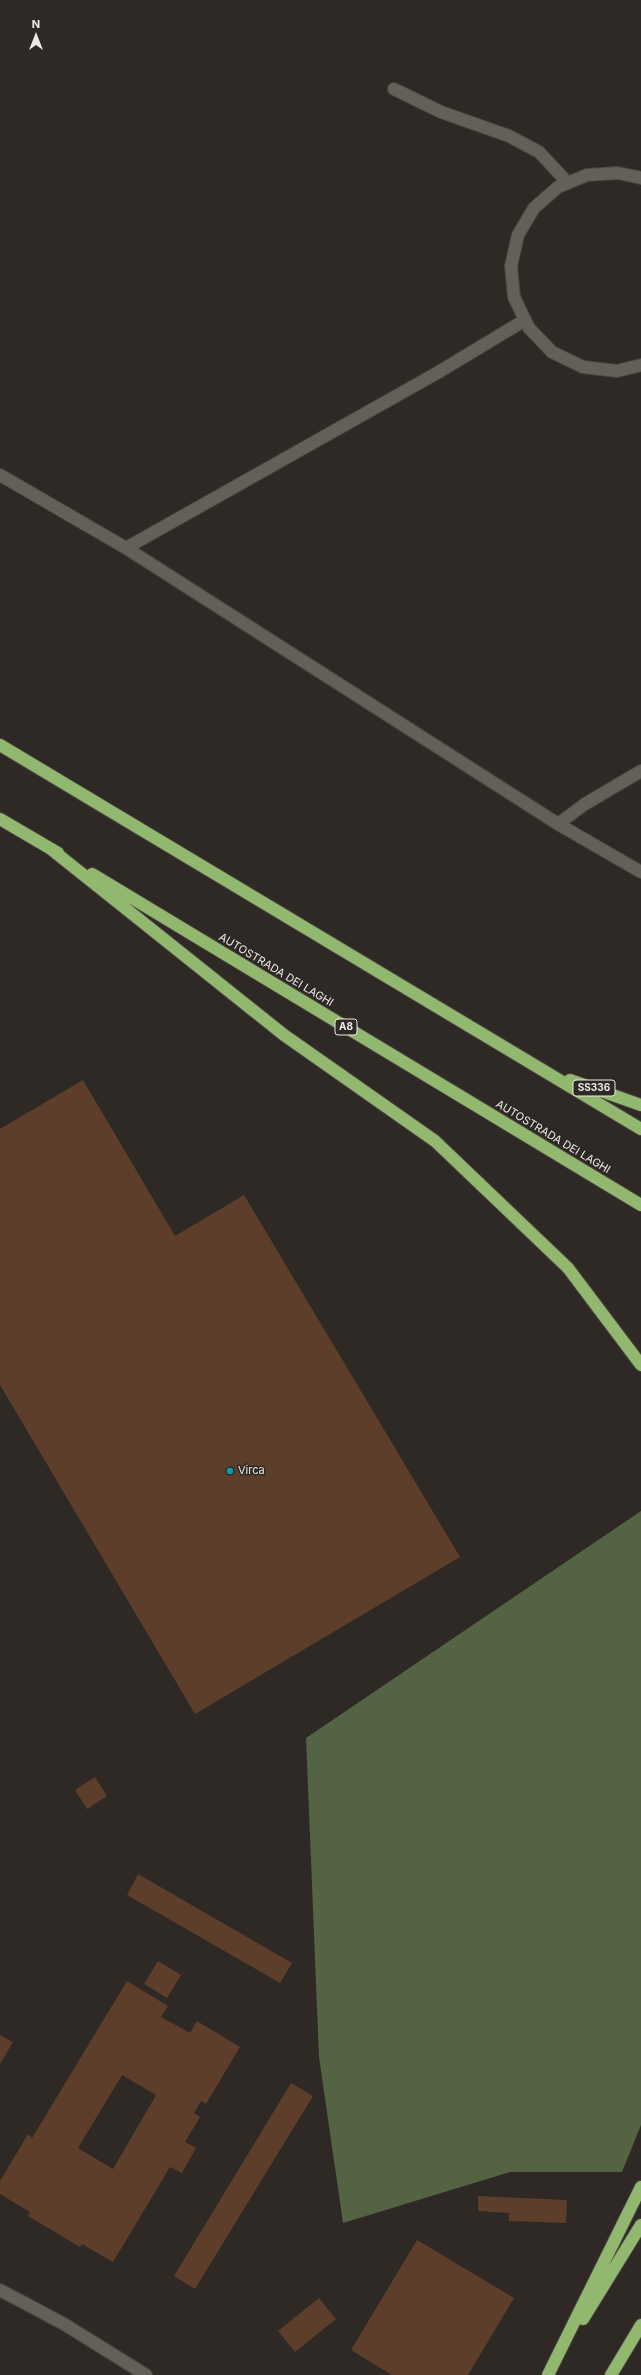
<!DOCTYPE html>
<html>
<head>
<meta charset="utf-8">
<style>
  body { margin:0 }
  #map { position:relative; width:641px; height:2375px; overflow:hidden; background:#2e2924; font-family:Inter,sans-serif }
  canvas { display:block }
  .north { position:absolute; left:16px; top:16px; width:40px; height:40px; -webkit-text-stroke:3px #2e2924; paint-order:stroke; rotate:0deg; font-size:11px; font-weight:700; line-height:16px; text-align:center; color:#eeeae7 }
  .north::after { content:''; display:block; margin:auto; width:14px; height:18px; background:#eeeae7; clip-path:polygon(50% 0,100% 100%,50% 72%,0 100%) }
</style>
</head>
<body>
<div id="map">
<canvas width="641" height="2375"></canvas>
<div class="north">N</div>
</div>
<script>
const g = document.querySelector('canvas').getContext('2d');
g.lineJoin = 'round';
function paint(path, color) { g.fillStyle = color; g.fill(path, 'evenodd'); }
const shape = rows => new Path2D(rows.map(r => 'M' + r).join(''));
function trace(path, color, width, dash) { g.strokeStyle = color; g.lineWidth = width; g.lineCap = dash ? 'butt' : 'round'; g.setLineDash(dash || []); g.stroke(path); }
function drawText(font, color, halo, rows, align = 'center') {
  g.font = font + ' Inter,sans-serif'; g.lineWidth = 3; g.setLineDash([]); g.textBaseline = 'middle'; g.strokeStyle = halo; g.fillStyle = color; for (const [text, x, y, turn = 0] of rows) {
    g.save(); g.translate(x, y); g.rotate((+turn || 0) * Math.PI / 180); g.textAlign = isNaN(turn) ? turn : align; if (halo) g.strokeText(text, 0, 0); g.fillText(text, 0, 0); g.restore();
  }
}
paint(shape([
  [641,1511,641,2125,622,2172,510,2172,343,2223,319,2057,306,1738]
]), '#536343');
paint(shape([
  [83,1080,175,1236,244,1195,460,1557,195,1714,0,1385,0,1129],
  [95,1777,107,1796,87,1809,75,1790],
  [138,1874,292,1963,280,1983,127,1895],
  [158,1961,181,1975,167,1998,144,1984],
  [127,1981,168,2006,161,2017,190,2033,197,2021,240,2047,206,2104,201,2101,194,2113,200,2117,185,2142,196,2148,182,2173,170,2167,113,2262,82,2244,80,2247,28,2216,30,2212,0,2194,0,2181,28,2134,32,2138],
  [122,2075,156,2095,113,2169,78,2148],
  [0,2035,13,2042,0,2064],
  [291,2083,313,2096,195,2289,174,2276],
  [478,2196,567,2200,566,2223,509,2221,509,2213,478,2211],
  [417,2240,514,2298,468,2375,392,2375,351,2350],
  [319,2298,336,2319,295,2352,278,2331]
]), '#5d3e2b');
const lane = shape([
  [394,89,441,112,509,136,539,152,568,183],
  [641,178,618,173,587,175,558,187,534,208,518,235,511,266,514,297,525,320,529,328,552,352,583,367,617,371,641,365],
  [0,475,126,548,558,824,641,872],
  [126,548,437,373,525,320],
  [558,824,585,804,641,771],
  [0,2290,64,2324,146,2375]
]);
const highway = shape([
  [0,745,641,1129],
  [0,819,58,853],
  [51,849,284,1035,435,1141,568,1268,641,1365],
  [92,874,641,1205],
  [570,1080,641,1105],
  [583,2319,641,2225],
  [548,2375,641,2187],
  [611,2375,641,2325]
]);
trace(lane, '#4a4541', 14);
trace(highway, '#4a4541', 14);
trace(lane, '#645f59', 12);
trace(highway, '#92b86f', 12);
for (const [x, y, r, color] of [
  [230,1471,4,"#0f9aa8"]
]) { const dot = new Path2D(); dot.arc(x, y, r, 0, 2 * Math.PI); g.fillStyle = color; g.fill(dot); trace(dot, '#2e2924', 1.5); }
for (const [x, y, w] of [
  [346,1027,22],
  [594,1088,42]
]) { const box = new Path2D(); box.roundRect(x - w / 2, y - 8, w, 16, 3); g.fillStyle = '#2e2924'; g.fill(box); trace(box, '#eeeae7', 1); }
drawText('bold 10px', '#eeeae7', null, [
  ["A8",346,1027],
  ["SS336",594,1088]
]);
drawText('11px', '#eeeae7', '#2e2924', [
  ["AUTOSTRADA DEI LAGHI",276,970,31],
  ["AUTOSTRADA DEI LAGHI",553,1137,31]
]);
drawText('11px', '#eeeae7', '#2e2924', [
  ["Virca",238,1471]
], 'left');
</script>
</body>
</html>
